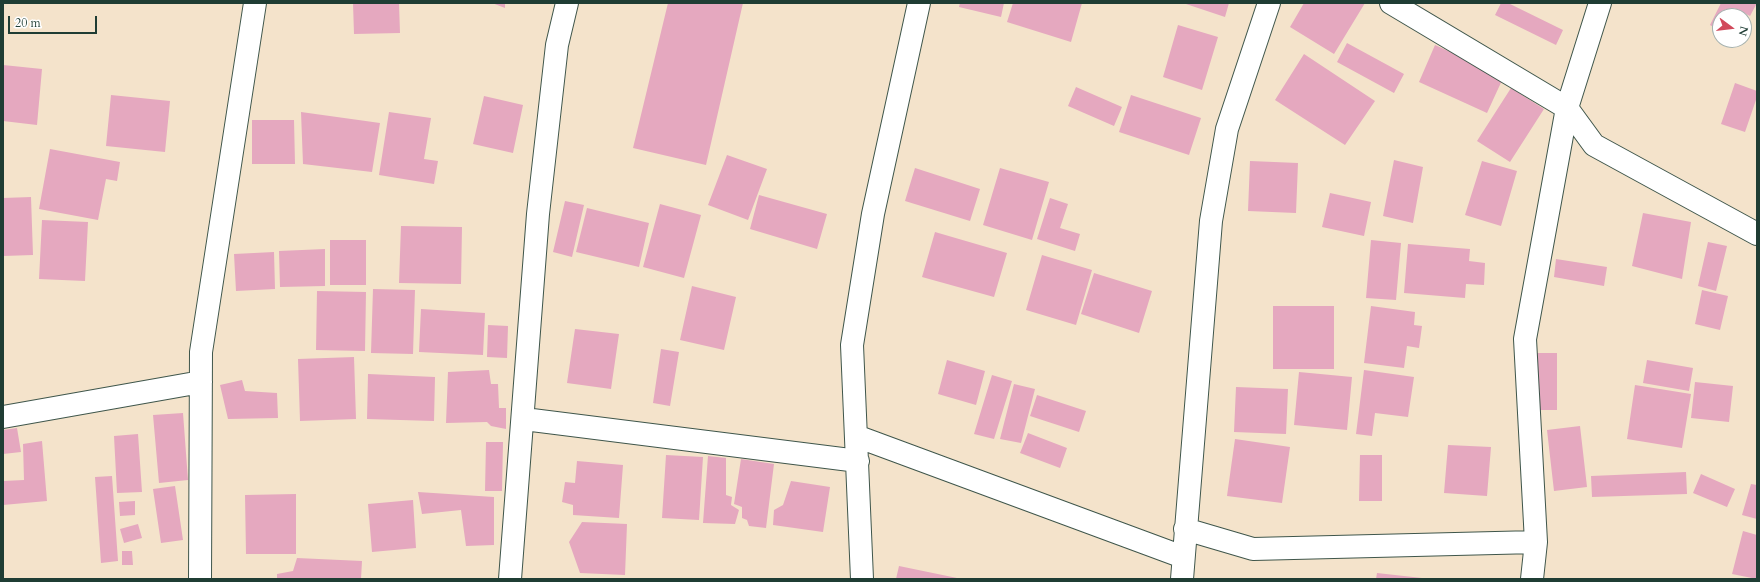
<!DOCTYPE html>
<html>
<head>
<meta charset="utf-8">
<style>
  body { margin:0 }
  #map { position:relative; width:1760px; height:582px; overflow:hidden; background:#f4e3cb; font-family:Cardo,serif }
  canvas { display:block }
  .frame { position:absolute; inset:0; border:4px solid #1f3d34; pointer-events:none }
  .north { position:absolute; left:1712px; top:8px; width:40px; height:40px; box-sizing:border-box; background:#fff; border:1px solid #a5b1ae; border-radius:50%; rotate:105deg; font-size:11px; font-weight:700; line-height:16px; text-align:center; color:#1f3d34 }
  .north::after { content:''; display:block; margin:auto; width:14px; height:18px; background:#d1495b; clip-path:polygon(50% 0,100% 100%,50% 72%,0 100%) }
  .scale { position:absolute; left:8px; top:16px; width:89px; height:18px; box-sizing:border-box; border:2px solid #1f3d34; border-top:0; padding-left:5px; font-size:12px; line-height:14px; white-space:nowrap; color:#1f3d34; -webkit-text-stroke:3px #fff; paint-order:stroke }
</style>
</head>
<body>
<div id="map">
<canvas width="1760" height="582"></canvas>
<div class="frame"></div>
<div class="north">N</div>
<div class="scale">20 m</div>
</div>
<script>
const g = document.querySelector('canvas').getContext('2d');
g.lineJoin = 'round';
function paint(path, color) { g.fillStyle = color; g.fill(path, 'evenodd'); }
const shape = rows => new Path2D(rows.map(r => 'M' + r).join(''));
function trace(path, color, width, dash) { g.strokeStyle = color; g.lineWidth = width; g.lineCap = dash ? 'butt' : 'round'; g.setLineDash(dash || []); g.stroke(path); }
paint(shape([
  [353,3,399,3,400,33,354,34],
  [492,3,505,3,505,8],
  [668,3,743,3,706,165,633,148],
  [960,3,1004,3,1001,17,959,7],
  [1013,3,1082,3,1071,42,1007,22],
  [1183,3,1229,3,1225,17],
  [1304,3,1365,3,1334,54,1290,27],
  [1501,3,1508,3,1563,30,1556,45,1495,15],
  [1721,3,1757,3,1750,16,1734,8,1730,16,1720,16,1720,31,1710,25],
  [1178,25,1218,37,1202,90,1163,77],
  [1347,43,1404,74,1394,93,1337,62],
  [1435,45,1504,76,1487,113,1419,82],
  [1304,54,1375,101,1345,145,1275,100],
  [3,65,42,69,37,125,3,121],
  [1735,83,1757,91,1757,97,1745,132,1721,124],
  [1076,87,1122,107,1114,126,1068,106],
  [1511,88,1544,109,1510,162,1477,141],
  [111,95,170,101,165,152,106,146],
  [1131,95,1201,118,1189,155,1119,132],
  [484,96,523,105,513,153,473,144],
  [301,112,380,123,372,172,303,164],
  [389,112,431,118,424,159,438,161,434,184,379,175],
  [252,120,294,120,295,164,252,164],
  [50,149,120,162,117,181,106,179,98,220,39,209],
  [727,155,767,169,748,220,708,205],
  [1394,160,1423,167,1413,223,1383,216],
  [1250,161,1298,163,1296,213,1248,211],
  [1482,161,1517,171,1501,226,1465,215],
  [915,168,980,189,970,221,905,201],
  [1000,168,1049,182,1032,240,983,225],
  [1330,193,1371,202,1364,236,1322,227],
  [759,195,827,214,817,249,750,229],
  [31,197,33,255,3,256,3,198],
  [1050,198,1068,204,1060,228,1080,234,1075,251,1037,239],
  [565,201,584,205,572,257,553,252],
  [660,204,701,215,684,278,643,267],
  [587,208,649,223,639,267,576,252],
  [1643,213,1691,222,1682,279,1632,266],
  [42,220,88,222,85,281,39,279],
  [401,226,462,227,461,284,399,283],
  [935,232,1007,253,994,297,922,277],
  [330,240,366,240,366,285,330,285],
  [1371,240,1401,243,1396,300,1366,298],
  [1708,242,1727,246,1716,291,1698,286],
  [1408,244,1470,249,1469,261,1485,263,1484,285,1466,284,1465,298,1404,293],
  [325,249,325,286,280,287,279,251],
  [274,252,275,289,236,291,234,254],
  [1042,255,1092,270,1076,325,1026,310],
  [1556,259,1607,267,1604,286,1554,277],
  [1094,273,1152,291,1139,333,1081,314],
  [692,286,736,297,724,350,680,340],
  [373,289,415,290,413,354,371,353],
  [1702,290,1728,296,1720,330,1695,324],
  [317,291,366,292,365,351,316,350],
  [1273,306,1334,306,1334,369,1273,369],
  [1371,306,1415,312,1414,325,1422,326,1419,348,1407,346,1404,368,1364,363],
  [421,309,485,313,483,355,419,352],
  [488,325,508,326,507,358,487,357],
  [575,329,619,334,611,389,567,383],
  [661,349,679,352,670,406,653,403],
  [1535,353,1557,353,1557,410,1535,410],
  [354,357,356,419,300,421,298,359],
  [947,360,985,371,976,405,938,394],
  [1647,360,1693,368,1689,391,1643,383],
  [489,370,491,384,498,384,499,408,506,408,506,429,491,426,487,422,446,423,448,372],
  [1364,370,1414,377,1408,417,1375,413,1372,436,1356,434],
  [1299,372,1352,377,1347,430,1294,425],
  [368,374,435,377,434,421,367,419],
  [992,375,1012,381,994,439,974,434],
  [242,380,245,391,277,393,278,418,228,419,220,385],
  [1695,382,1733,386,1729,422,1691,418],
  [1014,384,1035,389,1021,443,1000,439],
  [1635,385,1691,394,1682,448,1627,439],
  [1236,387,1288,389,1286,434,1234,432],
  [1037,395,1086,411,1079,432,1030,416],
  [183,413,188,480,159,483,153,415],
  [1580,426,1587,487,1554,491,1547,430],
  [17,428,21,452,3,454,3,430],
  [1028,433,1067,448,1060,468,1020,453],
  [138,434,142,492,117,493,114,436],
  [1235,439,1290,447,1282,503,1227,496],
  [42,441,47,501,3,505,3,481,24,480,23,444],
  [486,442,503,442,502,491,485,491],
  [1448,445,1491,447,1487,496,1444,493],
  [666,455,703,457,699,520,662,518],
  [1360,455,1382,455,1382,501,1359,501],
  [708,456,726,458,726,495,732,497,731,505,739,510,735,524,703,523],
  [741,459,774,464,766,528,749,526,747,520,742,518,742,507,734,504],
  [577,461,623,465,619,518,573,515,573,505,562,502,565,482,575,483],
  [1686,472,1687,494,1592,497,1591,476],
  [1701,474,1735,489,1727,507,1693,493],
  [112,476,118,561,101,563,95,477],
  [791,481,830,487,823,532,773,525,774,510,783,505],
  [1751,484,1757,485,1757,519,1742,515],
  [175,486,183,540,161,543,153,489],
  [418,492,494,497,494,545,466,546,461,510,422,514],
  [296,494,296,554,246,554,245,495],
  [413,500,416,548,372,552,368,504],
  [135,501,135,515,120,516,119,502],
  [582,522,627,524,625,575,580,573,569,542],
  [138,524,142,538,124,543,120,529],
  [1743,531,1757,535,1757,579,1732,574],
  [122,551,132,551,133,565,122,565],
  [297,558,362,561,361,579,277,579,277,574,293,571],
  [899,566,957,578,957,579,896,579],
  [1377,573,1422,578,1422,579,1376,579]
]), '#e5a8bf');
const street = shape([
  [1391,3,1567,108,1594,145,1757,234],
  [3,417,201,382],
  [524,419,858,461],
  [856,436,1183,557],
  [1185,529,1253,549,1536,542],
  [200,579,201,352,255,3],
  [510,579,538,214,557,45,567,3],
  [862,579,852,345,873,214,919,3],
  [1182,579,1211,221,1227,129,1269,3],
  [1532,579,1536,542,1525,339,1567,108,1600,3]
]);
trace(street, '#3f564b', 24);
trace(street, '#fff', 22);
</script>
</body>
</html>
